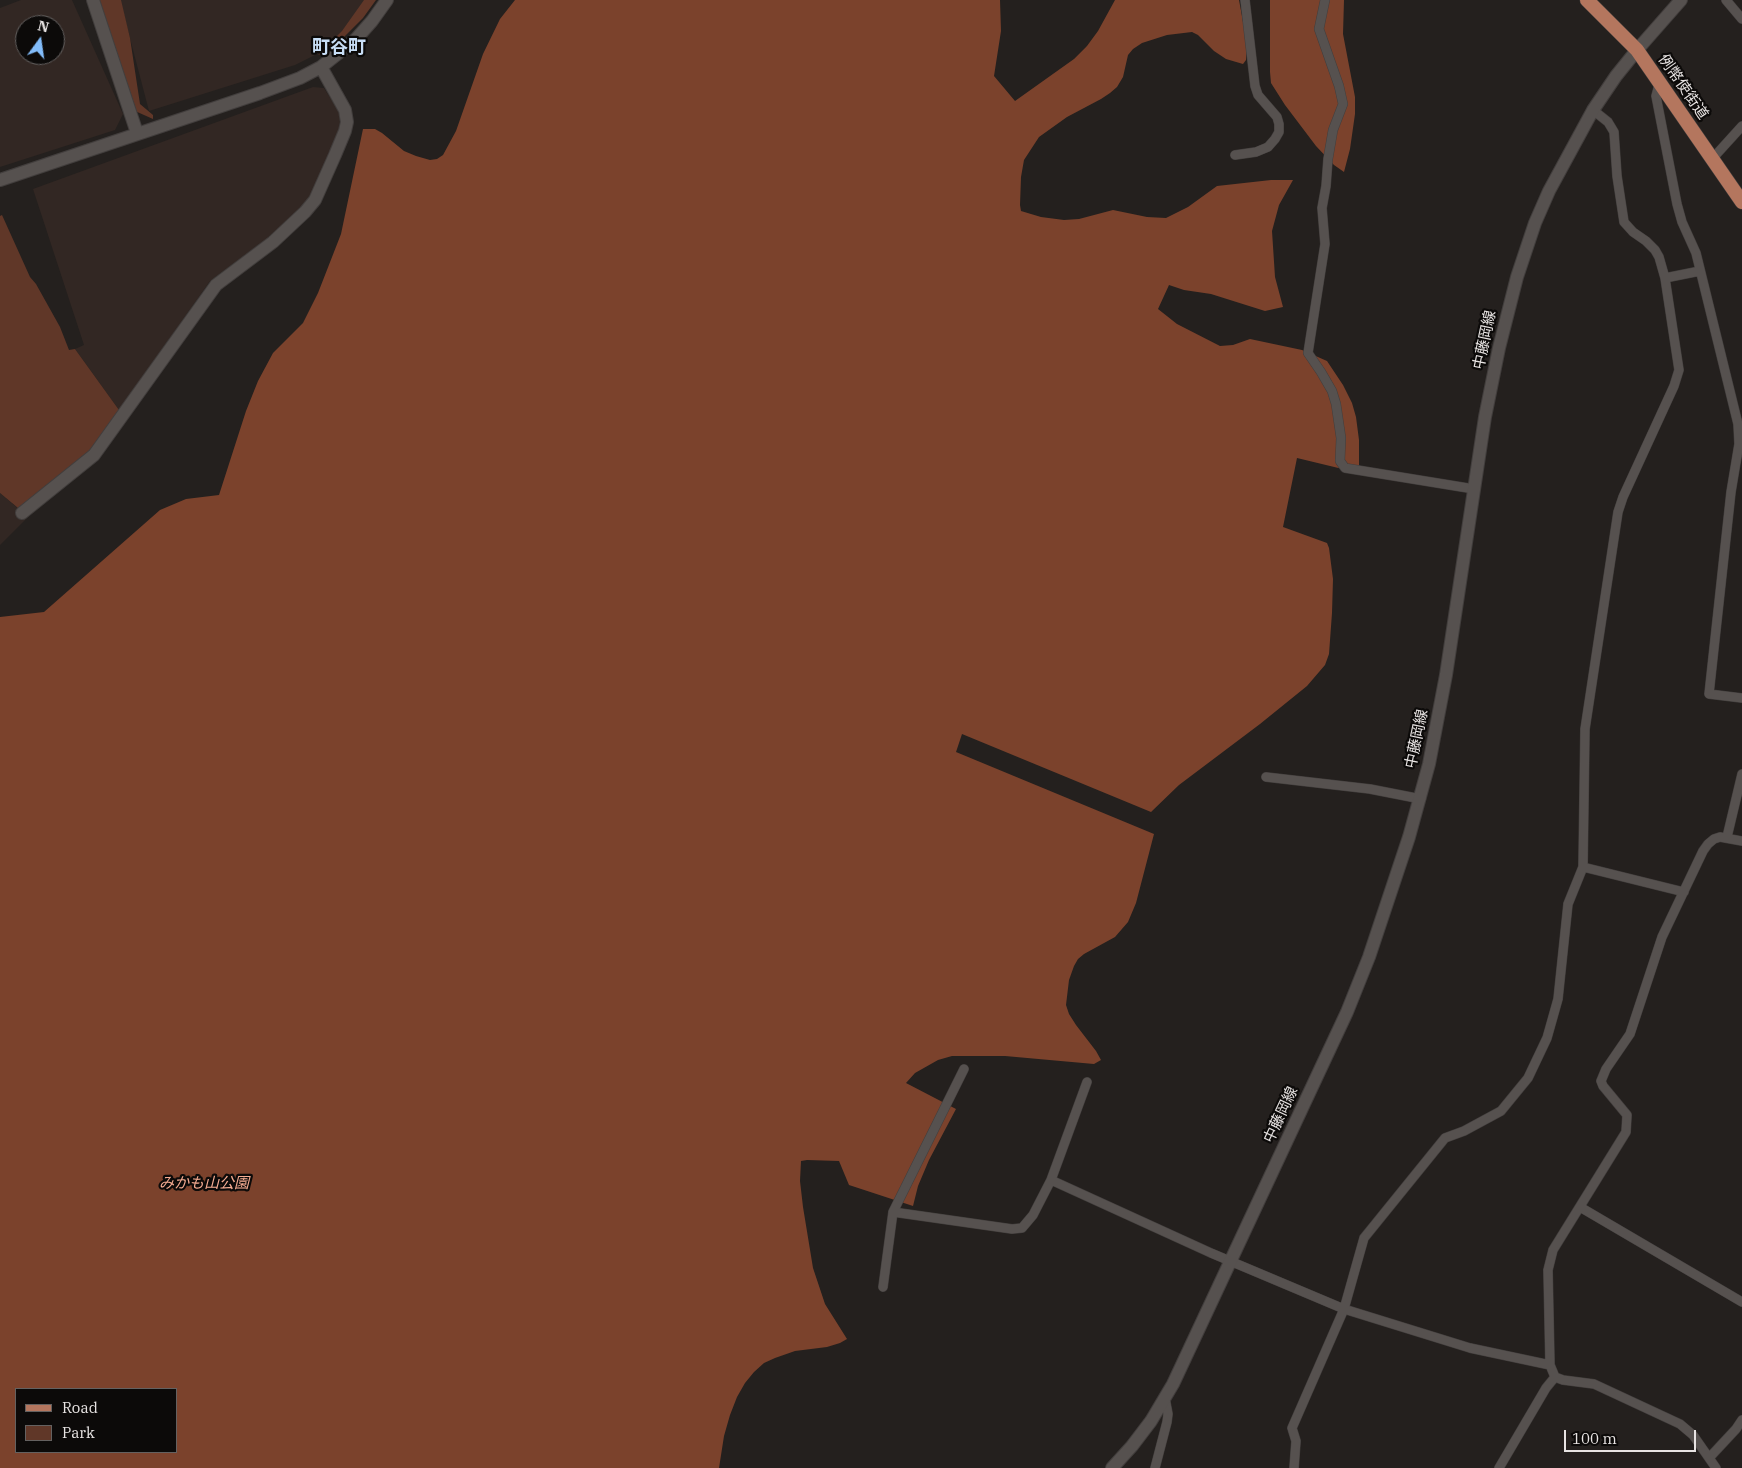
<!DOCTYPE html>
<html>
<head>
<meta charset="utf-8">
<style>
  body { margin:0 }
  #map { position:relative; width:1742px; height:1468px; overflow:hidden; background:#24201e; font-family:"IBM Plex Serif",serif }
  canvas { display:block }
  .legend { position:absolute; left:15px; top:1388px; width:162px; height:65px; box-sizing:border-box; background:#0c0a09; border:1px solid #646160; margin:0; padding:6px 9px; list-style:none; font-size:15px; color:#e8e4e3 }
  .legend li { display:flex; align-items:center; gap:10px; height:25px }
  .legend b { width:25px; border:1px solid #646160 }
  .north { position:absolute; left:15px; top:15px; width:50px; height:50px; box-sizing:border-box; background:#0c0a09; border:1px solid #646160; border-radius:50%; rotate:14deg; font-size:14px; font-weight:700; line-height:20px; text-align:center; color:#e8e4e3 }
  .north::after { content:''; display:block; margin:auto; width:18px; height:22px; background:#82bcfa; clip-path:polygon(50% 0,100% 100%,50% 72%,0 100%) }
  .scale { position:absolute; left:1564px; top:1430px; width:132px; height:22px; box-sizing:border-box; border:2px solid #e8e4e3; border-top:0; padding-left:6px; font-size:15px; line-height:18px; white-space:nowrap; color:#e8e4e3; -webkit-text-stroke:4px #0c0a09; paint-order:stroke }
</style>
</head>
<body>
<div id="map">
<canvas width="1742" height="1468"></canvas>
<ul class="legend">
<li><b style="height:6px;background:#b4765e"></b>Road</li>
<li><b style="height:14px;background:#603728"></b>Park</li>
</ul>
<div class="north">N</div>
<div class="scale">100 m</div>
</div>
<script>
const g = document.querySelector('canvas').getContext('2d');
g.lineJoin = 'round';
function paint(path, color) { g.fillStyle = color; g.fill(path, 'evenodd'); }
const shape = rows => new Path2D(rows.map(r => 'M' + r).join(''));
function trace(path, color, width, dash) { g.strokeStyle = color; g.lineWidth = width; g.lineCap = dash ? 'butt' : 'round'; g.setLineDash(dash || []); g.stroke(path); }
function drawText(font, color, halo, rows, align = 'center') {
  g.font = font + ' "IBM Plex Serif","Noto Sans JP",serif'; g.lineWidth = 4.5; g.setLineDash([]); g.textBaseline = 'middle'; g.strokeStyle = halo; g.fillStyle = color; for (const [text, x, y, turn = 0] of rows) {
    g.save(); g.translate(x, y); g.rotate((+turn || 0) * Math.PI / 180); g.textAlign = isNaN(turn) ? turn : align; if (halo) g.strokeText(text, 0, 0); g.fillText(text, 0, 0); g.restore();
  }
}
paint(shape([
  [21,0,72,0,123,114,115,130,0,167,0,8],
  [25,25,55,25,55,55,25,55],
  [120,0,367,0,359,15,327,49,295,65,149,111],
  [313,87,324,88,338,110,340,120,339,132,312,193,303,207,265,240,210,281,119,410,75,349,84,345,33,189],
  [0,493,28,517,0,545]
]), '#322723');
paint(shape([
  [99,0,121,0,130,38,140,104,153,115,153,119,135,111],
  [364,0,376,0,363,18,341,40,326,52,318,55,342,31],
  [2,215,30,277,36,284,60,327,69,350,75,349,119,410,91,452,18,508,0,493,0,216]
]), '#603728');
paint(shape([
  [515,0,1000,0,1001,31,994,76,1015,101,1074,59,1087,46,1098,31,1115,0,1239,0,1247,43,1246,60,1243,64,1226,59,1214,51,1198,35,1192,32,1167,35,1142,43,1133,49,1128,55,1123,77,1117,87,1110,93,1101,99,1067,117,1039,137,1024,160,1021,177,1020,205,1021,211,1041,217,1064,220,1079,219,1113,210,1147,217,1166,218,1188,207,1217,186,1271,180,1293,180,1279,205,1272,231,1275,277,1283,307,1265,311,1211,294,1184,290,1169,285,1158,309,1177,324,1220,346,1233,345,1250,339,1302,350,1327,361,1343,385,1352,403,1356,417,1359,440,1359,473,1297,458,1283,527,1327,543,1329,548,1333,579,1332,613,1329,654,1325,665,1307,686,1260,724,1179,785,1151,812,962,734,956,752,1154,834,1136,903,1128,922,1115,937,1084,954,1078,959,1074,966,1069,980,1066,1005,1069,1014,1076,1025,1096,1051,1101,1060,1094,1064,1005,1056,952,1056,938,1060,915,1073,906,1083,956,1109,929,1160,918,1186,913,1206,849,1185,839,1161,807,1160,801,1161,800,1181,803,1207,813,1268,825,1304,847,1339,840,1343,827,1347,795,1351,775,1358,764,1363,754,1372,745,1383,737,1397,730,1415,724,1436,719,1468,0,1468,0,617,44,612,160,510,186,499,219,495,246,411,258,381,273,353,303,323,318,293,341,234,363,129,375,129,382,133,404,151,416,156,430,160,437,159,443,155,456,131,483,54,500,19],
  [16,1389,176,1389,176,1452,16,1452],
  [1270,0,1344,0,1343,34,1355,97,1355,114,1350,149,1344,172,1334,165,1316,146,1285,105,1271,83,1270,72]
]), '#7b422c');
const street = shape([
  [1325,0,1319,29,1339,86,1343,104,1333,130,1328,159,1326,186,1322,208,1325,244,1308,353,1321,372,1332,391,1336,404,1341,438,1340,461,1345,468,1474,489],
  [1726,0,1742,19],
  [1660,81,1656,96,1677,204,1682,222,1696,253,1738,424,1739,444,1731,492,1709,694,1742,698],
  [1235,155,1256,152,1268,147,1275,139,1279,132,1279,124,1277,117,1258,95,1255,86,1245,0],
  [1713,158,1742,126],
  [1665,278,1700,271],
  [1266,777,1370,789,1421,799],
  [1727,837,1742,774],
  [1583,867,1684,892],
  [1051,1180,1211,1253,1344,1309,1470,1348,1550,1365],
  [1580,1207,1742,1302],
  [893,1212,1012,1229,1022,1228,1033,1215,1051,1180,1087,1082],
  [883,1287,893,1212,964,1069],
  [1709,1458,1736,1429,1742,1420],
  [1155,1468,1167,1422,1168,1414,1165,1398],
  [1294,1468,1296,1441,1292,1428,1344,1309,1364,1238,1445,1138,1464,1131,1501,1111,1528,1078,1547,1038,1558,999,1568,904,1583,867,1585,729,1618,512,1623,497,1674,386,1679,370,1665,278,1659,257,1655,250,1646,241,1633,232,1624,222,1617,176,1614,132,1608,122,1593,110],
  [1499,1468,1546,1388,1555,1377],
  [1716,1468,1693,1435,1680,1424,1594,1384,1563,1380,1555,1377,1550,1365,1548,1270,1553,1250,1626,1132,1627,1115,1603,1086,1601,1081,1606,1069,1630,1034,1662,937,1703,851,1708,844,1714,839,1720,837,1742,841]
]);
const secondary = shape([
  [93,0,137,133],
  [0,180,260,93,300,78,321,67,356,39,372,21,387,0],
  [22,513,94,455,216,285,273,242,305,212,315,200,335,155,345,131,347,122,345,110,321,67],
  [1112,1468,1132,1446,1151,1421,1173,1384,1347,1012,1369,957,1409,837,1429,764,1446,675,1485,417,1499,348,1517,277,1535,223,1549,191,1593,110,1616,76,1637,50,1681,0]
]);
const primary = shape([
  [1587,0,1637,50,1742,202]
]);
trace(street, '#423e3d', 10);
trace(secondary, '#423e3d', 14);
trace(primary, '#423e3d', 15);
trace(street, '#56514f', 9);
trace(secondary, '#56514f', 12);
trace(primary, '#b4765e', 14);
drawText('15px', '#e8e4e3', '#0c0a09', [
  ["例幣使街道",1683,87,55],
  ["中藤岡線",1485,340,-78],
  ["中藤岡線",1417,739,-78],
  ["中藤岡線",1281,1115,-65]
]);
drawText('italic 15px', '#f6ad93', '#0c0a09', [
  ["みかも山公園",204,1184]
]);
drawText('bold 18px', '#c8def6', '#0c0a09', [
  ["町谷町",339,48]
]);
</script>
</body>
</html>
